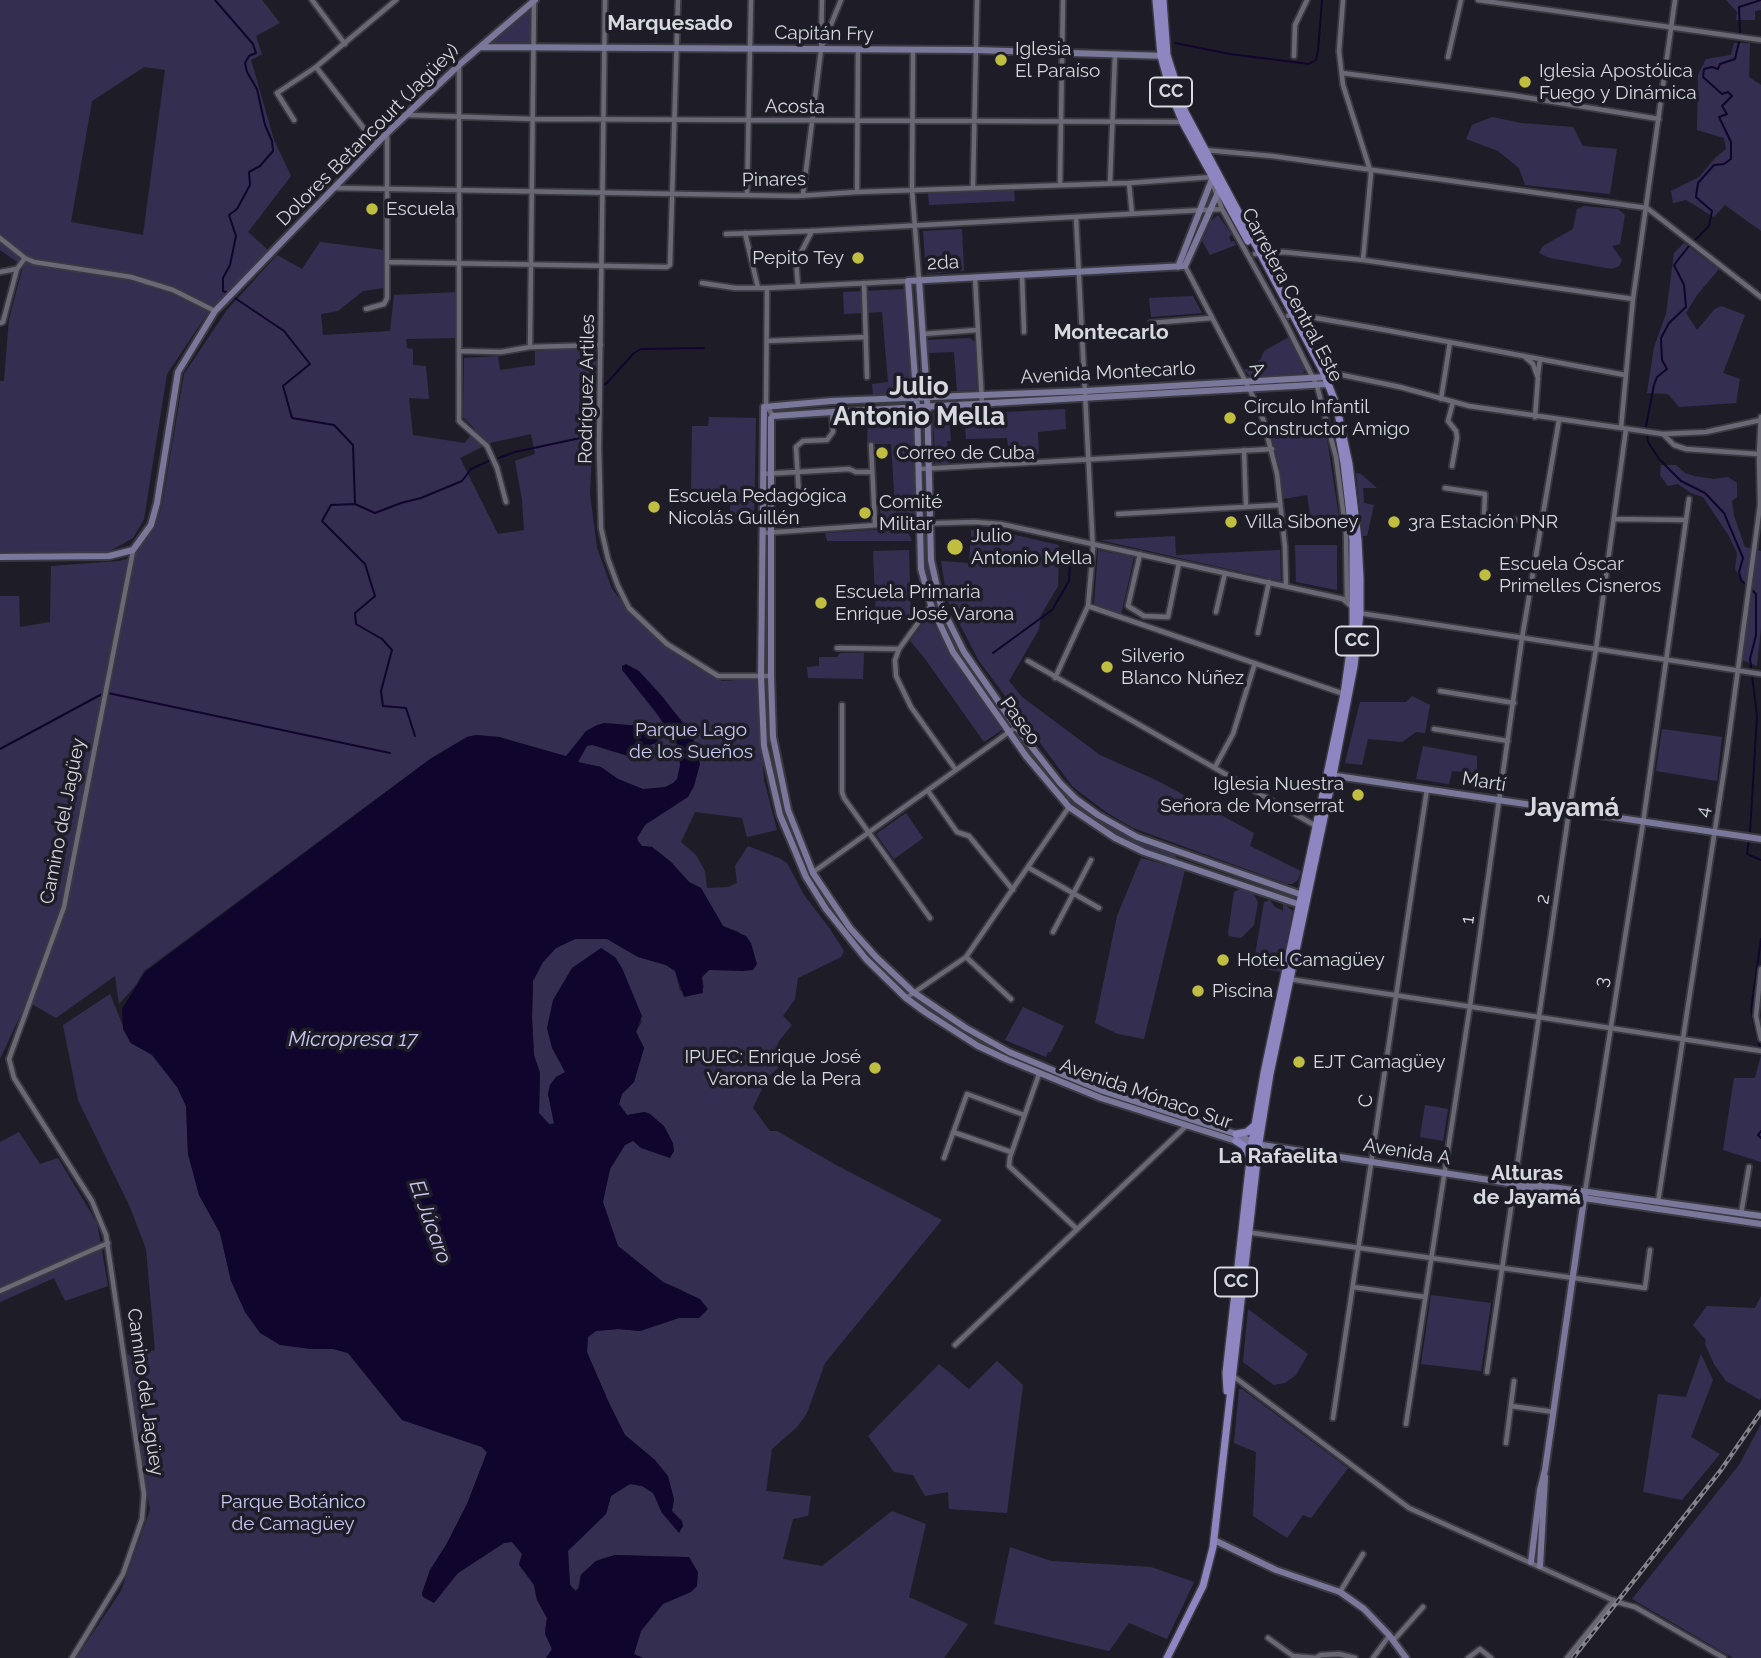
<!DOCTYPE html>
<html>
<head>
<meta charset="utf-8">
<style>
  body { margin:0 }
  canvas { display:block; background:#1e1d27 }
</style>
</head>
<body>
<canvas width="1761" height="1658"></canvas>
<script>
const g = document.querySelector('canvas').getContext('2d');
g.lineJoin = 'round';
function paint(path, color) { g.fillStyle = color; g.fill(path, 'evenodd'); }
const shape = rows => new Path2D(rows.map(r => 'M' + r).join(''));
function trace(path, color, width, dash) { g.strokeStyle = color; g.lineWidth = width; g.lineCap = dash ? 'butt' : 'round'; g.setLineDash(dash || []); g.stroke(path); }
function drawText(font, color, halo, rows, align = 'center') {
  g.font = font + ' Raleway,sans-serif'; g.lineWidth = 7; g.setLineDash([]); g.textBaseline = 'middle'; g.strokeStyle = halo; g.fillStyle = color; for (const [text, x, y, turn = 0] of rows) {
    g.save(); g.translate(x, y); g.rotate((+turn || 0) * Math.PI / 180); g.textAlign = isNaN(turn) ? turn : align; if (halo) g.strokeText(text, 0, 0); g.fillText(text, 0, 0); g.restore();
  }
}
paint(shape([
  [0,0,262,0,280,23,256,36,262,54,251,60,274,140,291,176,248,232,268,250,209,311,167,374,144,519,133,538,105,554,0,554,0,381,4,381,9,319,23,266,0,250],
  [144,67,165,70,143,235,71,222,92,101],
  [1726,0,1761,0,1761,10,1755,11,1755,20,1736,20,1737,12],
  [531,8,530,43,488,44],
  [1734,43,1750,43,1749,77,1761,85,1761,231,1725,205,1714,217,1686,200,1673,203,1671,191,1699,177,1716,157,1726,149,1724,138,1697,130,1698,75,1706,59,1731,55],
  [1492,117,1521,123,1573,127,1583,146,1617,149,1610,194,1525,185,1519,168,1498,151,1466,139,1472,125],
  [1014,189,1015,201,929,205,928,192],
  [1584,206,1618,209,1625,215,1620,244,1612,246,1622,260,1619,266,1612,269,1550,258,1539,253,1543,246,1573,229,1577,209],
  [1218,215,1232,235,1229,237,1231,242,1234,241,1236,245,1210,255,1202,241,1211,221],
  [962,229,964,271,926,274,923,231],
  [320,242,384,250,384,288,363,291,338,311,321,314,323,335,390,331,394,295,457,292,455,338,406,339,407,348,413,349,413,365,426,366,429,399,409,398,413,435,465,443,475,429,463,417,464,358,498,356,500,370,535,365,535,351,597,347,590,494,597,548,612,589,623,603,675,653,697,668,722,681,757,679,764,780,777,830,747,837,742,818,695,812,681,842,696,855,705,871,707,888,728,887,737,883,735,866,748,846,779,858,787,863,804,895,830,929,844,951,841,957,798,978,795,999,783,1016,792,1025,779,1041,774,1054,778,1068,767,1078,753,1108,770,1131,777,1131,836,1165,942,1220,825,1363,807,1413,797,1427,772,1449,766,1491,811,1496,808,1516,793,1519,783,1559,822,1566,892,1511,926,1524,909,1597,968,1624,944,1658,643,1658,634,1654,641,1631,647,1556,615,1555,604,1558,596,1561,581,1574,577,1591,570,1585,568,1550,606,1514,611,1496,623,1487,631,1484,642,1486,654,1493,662,1513,677,1517,672,1511,674,1499,655,1460,625,1435,609,1403,587,1352,588,1337,596,1331,618,1329,640,1331,679,1318,699,1318,682,1290,663,1282,618,1246,602,1202,610,1169,625,1145,633,1141,670,1158,645,1112,627,1115,619,1104,622,1094,634,1082,644,1048,636,1031,642,1022,627,983,552,1048,563,1064,566,1072,550,1085,548,1094,555,1123,549,1124,539,1113,540,1073,534,1055,532,1018,533,981,543,962,556,948,575,939,607,939,638,957,666,965,675,971,680,991,704,988,702,977,709,970,753,970,739,932,723,926,701,888,689,882,671,862,652,847,642,846,638,841,637,838,645,825,642,789,618,779,601,767,581,763,566,757,499,737,476,735,467,737,430,759,144,971,136,985,119,1004,115,976,56,1018,27,1001,0,1059,0,596,19,596,20,627,50,622,51,566,119,561,134,557,155,527,162,505,184,374,227,310,277,255,302,269],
  [531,434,535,454,515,461,522,500,524,530,498,534,460,458,490,443],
  [1684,243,1719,269,1697,295,1686,313,1697,330,1714,310,1721,306,1745,315,1723,373,1740,379,1736,403,1679,407,1668,394,1647,393,1654,347,1666,314,1674,253],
  [905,289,913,392,873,395,872,384,888,382,882,312,844,314,843,292],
  [1193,296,1202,313,1151,317,1149,298],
  [1289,337,1305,369,1303,373,1251,377,1244,370,1261,359,1264,351],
  [970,338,975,342,977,390,957,391,954,352,928,353,927,340],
  [1065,409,1066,429,1038,432,1039,454,1009,455,1007,438,966,439,964,414],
  [949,412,951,441,947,441,949,464,935,464,933,413],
  [914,413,917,520,881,522,880,508,895,506,891,444,867,444,868,416],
  [709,417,756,418,754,523,730,522,730,492,691,492,692,426,708,426],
  [1325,426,1339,517,1311,520,1307,495,1283,499,1280,469,1271,434],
  [1661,465,1676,465,1685,473,1694,476,1714,479,1728,477,1737,483,1737,497,1732,501,1734,516,1745,547,1761,551,1761,628,1757,666,1742,660,1752,595,1735,569,1737,553,1729,536,1703,497,1691,493,1678,484,1668,486,1660,475],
  [1356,473,1361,474,1377,488,1363,488,1364,503,1374,505,1367,536,1362,536],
  [906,528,912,541,827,541,825,533],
  [924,528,927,530,929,576,940,611,964,657,1008,722,1005,722,966,667,946,636,936,613,926,578],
  [971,530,993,530,1059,545,1058,586,1041,615,1039,629,1009,681,1022,697,1100,755,1158,781,1254,833,1250,846,1301,871,1298,880,1292,884,1287,884,1133,828,1106,812,1073,787,979,661,947,600,941,561,969,563],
  [1175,536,1176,555,1280,550,1281,581,1100,540],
  [1295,545,1337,545,1337,590,1296,582],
  [909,550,911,618,876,619,873,551],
  [1098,550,1134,557,1121,615,1094,604],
  [929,615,947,648,1002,730,984,742,923,656,910,641],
  [840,653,864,653,863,679,808,678,807,667,819,666,819,657,837,657],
  [1412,696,1430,705,1425,733,1416,732,1402,742,1368,739,1362,765,1345,763,1360,702,1406,702],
  [1662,729,1722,737,1717,781,1656,771],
  [1019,738,1022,739,1054,780,1074,801,1116,830,1175,855,1176,858,1175,859,1127,840,1076,808,1038,769,1018,740],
  [1423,746,1477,756,1477,773,1452,771,1449,784,1416,779],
  [906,813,923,838,894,859,876,834],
  [1141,858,1185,870,1144,1039,1118,1034,1095,1023,1117,916],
  [1240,889,1253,893,1258,902,1254,925,1241,938,1229,936,1228,933,1234,892],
  [1270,900,1275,907,1283,911,1283,903,1293,911,1281,972,1253,967,1264,902],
  [110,994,130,1043,152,1054,177,1087,186,1106,188,1154,199,1195,220,1233,231,1281,310,1349,333,1349,348,1353,402,1420,482,1447,487,1453,467,1504,446,1545,430,1570,422,1593,423,1597,439,1597,449,1582,458,1573,504,1543,512,1542,522,1554,519,1563,534,1585,536,1597,547,1618,545,1629,552,1650,546,1658,76,1658,121,1591,150,1510,123,1356,155,1350,146,1249,130,1207,78,1100,63,1025],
  [1023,1007,1064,1026,1051,1052,1048,1052,1046,1057,1005,1040],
  [1761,1055,1761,1162,1723,1150,1734,1078,1755,1078],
  [1425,1105,1448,1109,1443,1141,1420,1137],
  [19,1132,40,1164,58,1158,97,1223,108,1286,65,1301,54,1278,0,1302,0,1142],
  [1431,1295,1491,1303,1481,1371,1421,1364],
  [1761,1296,1761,1397,1760,1400,1726,1381,1714,1364,1705,1344,1706,1340,1693,1325,1707,1306,1755,1308],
  [1248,1309,1308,1354,1296,1375,1285,1383,1274,1385,1243,1362],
  [1701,1354,1713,1380,1691,1437,1720,1454,1682,1500,1643,1492,1658,1394,1686,1397],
  [997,1361,1023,1385,1007,1513,949,1509,948,1492,925,1496,913,1475,894,1472,868,1436,939,1364,969,1389],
  [1239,1389,1242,1389,1348,1468,1311,1518,1303,1515,1287,1538,1253,1516,1256,1452,1234,1443],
  [1761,1424,1761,1658,1733,1658,1632,1599,1739,1465],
  [1010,1547,1051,1561,1151,1567,1194,1582,1167,1639,1129,1623,1109,1651,994,1624]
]), '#342f51');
paint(shape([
  [626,664,639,671,661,695,692,734,700,764,694,786,688,797,645,825,637,838,638,841,642,846,652,847,671,862,689,882,701,888,723,926,746,936,751,943,757,964,753,970,743,971,709,970,702,977,703,993,684,997,675,971,666,965,638,957,607,939,575,939,556,948,543,962,533,981,532,1018,534,1055,540,1073,539,1113,549,1124,554,1124,548,1094,550,1085,556,1077,565,1072,552,1048,547,1028,553,1000,572,968,601,948,615,957,622,968,642,1016,636,1032,644,1048,634,1082,622,1094,619,1104,627,1115,645,1112,650,1114,664,1126,673,1143,674,1151,670,1158,641,1148,633,1141,625,1145,610,1169,603,1202,618,1246,663,1282,700,1299,708,1309,699,1318,679,1318,640,1331,618,1329,596,1331,588,1337,587,1352,609,1403,625,1435,655,1460,668,1476,674,1499,672,1511,682,1521,683,1526,679,1533,662,1513,653,1493,642,1486,630,1484,611,1496,606,1514,568,1551,570,1585,575,1591,579,1588,581,1575,596,1561,615,1555,689,1557,698,1572,697,1586,691,1592,663,1604,641,1631,634,1654,643,1658,546,1658,552,1649,545,1634,547,1618,537,1600,534,1585,519,1565,522,1554,512,1542,504,1543,458,1573,434,1603,423,1597,422,1593,430,1570,446,1545,467,1504,487,1452,482,1447,402,1420,348,1353,333,1349,310,1349,280,1345,260,1333,245,1312,231,1281,220,1233,199,1195,188,1154,186,1106,177,1087,152,1055,131,1043,123,1029,122,1009,145,972,430,759,467,737,476,735,499,737,566,756,586,731,597,725,604,723,642,726,656,733,658,739,658,742,648,746,644,761,592,745,587,746,578,762,601,767,618,779,643,789,665,787,673,783,677,779,680,765,678,746,657,714,622,670,622,666]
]), '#10052c');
trace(shape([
  [215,0,253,44,256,53,249,56,245,63,247,72,257,89,265,125,272,141,273,151,260,166,249,172,250,185,237,209,229,215,236,236,230,265,223,278,223,291,228,293],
  [1740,34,1739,7,1761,0],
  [1175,43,1230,54,1309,64,1316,60,1318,51,1322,0],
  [1695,240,1709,226,1712,211,1696,197,1698,183,1714,165,1724,164,1731,159,1731,142,1719,117,1727,114,1722,106,1732,96,1728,92,1722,94,1703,77,1704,69,1712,67,1718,69,1720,64,1735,59,1739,42],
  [1689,246,1674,265,1684,285,1686,307,1669,323,1661,338,1662,360,1667,369,1657,377,1654,385,1646,426,1648,442,1659,459,1681,481,1705,493,1724,513,1743,558,1739,572,1741,580,1744,583],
  [232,296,284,331,310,364,283,386,292,418,334,425,353,445,355,504,331,505,322,521,365,564,375,596,355,613,356,624,382,639,392,650,381,691,383,706,406,708,415,736],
  [496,459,515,452,585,437,588,396,590,391,607,383,634,353,641,349,704,348],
  [355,504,375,513,401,503,421,498,462,481,471,469,491,460],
  [993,653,1052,610,1069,581,1071,547],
  [108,693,390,753],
  [0,749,102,694],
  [1750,833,1757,716,1750,659,1756,635,1756,594,1752,590],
  [1749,839,1747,854,1761,860],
  [1760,1048,1751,1010,1761,939],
  [1761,1131,1758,1135,1761,1138]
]), '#10052c', 2);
const street = shape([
  [312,0,345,44],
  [605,0,599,448,601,528,608,559,618,586,629,608,667,644,718,676,771,676],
  [1343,0,1339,51,1343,85,1371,173,1363,260],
  [1478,0,1761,40],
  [823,44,841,0],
  [913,50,912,189,919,280],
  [1294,56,1295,25,1307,0],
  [1448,57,1461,0],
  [459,66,459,421,487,446,497,468,506,502],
  [316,67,376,144],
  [1342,73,1511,95,1659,119],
  [407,115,532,119,1185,122],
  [294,120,277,93,316,67,396,0],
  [1205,150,1272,156,1647,208,1761,297],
  [1212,182,1222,209,1285,322,1317,386,1336,457,1346,533,1347,600],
  [1110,183,1115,55],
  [1129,183,1132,214],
  [1060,185,1063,0],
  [973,186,977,0],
  [335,188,797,196,857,192,1129,183,1212,177],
  [857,192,858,49],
  [803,194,821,50,822,0],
  [747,195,751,0],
  [745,233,758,288],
  [726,234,812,231,1222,209],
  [0,238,25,258,34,262,131,277,173,290,215,311],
  [1255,254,1283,252,1363,260,1633,299],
  [388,262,667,267,670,265,678,0],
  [1185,266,1250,390,1263,419,1277,474,1285,547,1286,586],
  [0,272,16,269],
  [1022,275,1024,332],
  [975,277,982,404],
  [702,283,735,288,767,288,908,281],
  [864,283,867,377],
  [798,286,796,262,812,231],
  [767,288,766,405,773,416],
  [366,309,384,304,387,298,387,133],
  [1288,316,1293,314,1385,330,1625,375],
  [0,323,3,322,17,269,25,258],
  [1151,323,1212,318],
  [923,334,977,330],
  [768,341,866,337],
  [530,347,534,2],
  [459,351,501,352,530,347,601,345],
  [1524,356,1533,364,1538,378,1535,417],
  [1323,371,1400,387,1469,406,1663,434,1674,445,1686,449,1758,454],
  [1538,375,1540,359],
  [1441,399,1450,342],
  [1621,428,1633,299,1675,0],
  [1663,434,1706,432,1761,420],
  [871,445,875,525],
  [1244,450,1246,507],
  [1452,466,1457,438,1456,431,1448,421,1453,402],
  [920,469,1272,449],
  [763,474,849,469,856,472,872,472],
  [1445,488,1485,494,1484,516,1542,523],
  [828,498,799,497,796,447,803,441,827,440,833,432,832,412],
  [1118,514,1280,505],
  [1614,519,1686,520],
  [763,533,878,525,974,522,1001,524,1343,599,1352,607],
  [1140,554,1128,606,1144,616,1168,617,1179,563],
  [931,605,899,649,895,660,896,676,911,707,956,770],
  [1088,606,1344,694],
  [1216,612,1225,573],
  [1359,613,1761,674],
  [1258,633,1269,582],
  [837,648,899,649],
  [1028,661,1316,826],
  [1055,678,1088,606,1093,549,1076,218],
  [1440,691,1514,703],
  [842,705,842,792,844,798,930,918],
  [1434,729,1508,741],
  [1215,767,1233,734,1255,663],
  [928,791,957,832,969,836,1013,890],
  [1029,868,1099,908],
  [812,873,1016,727],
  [1053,932,1091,860],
  [966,957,1011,999],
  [1761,969,1756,1016,1761,1039],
  [1289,979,1761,1051],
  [906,998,966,957,1069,807],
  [1039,1074,1010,1157,1009,1166,1077,1229],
  [953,1132,1011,1152],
  [944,1158,967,1094,1024,1115],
  [1585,1192,1643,823,1689,499],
  [1658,1202,1727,751,1760,505,1759,454,1761,417],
  [1741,1214,1749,1167],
  [1246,1232,1645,1288,1650,1250],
  [1353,1287,1425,1297],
  [0,1291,108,1243],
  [955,1345,1185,1127],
  [1487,1372,1569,811,1596,649,1626,429],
  [1233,1376,1409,1508,1617,1602,1635,1607,1724,1658],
  [1511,1406,1554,1412],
  [1333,1418,1427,789],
  [1406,1424,1470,1006,1522,638,1559,420],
  [1506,1443,1514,1381],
  [1340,1592,1363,1554],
  [1268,1638,1293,1656,1316,1658,1321,1655,1339,1654,1355,1658],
  [1393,1641,1423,1607],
  [72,1658,123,1574,142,1519,144,1494,106,1235,92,1201,14,1078,9,1059,64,907,133,551],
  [1373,1658,1389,1636],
  [1468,1658,1480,1649,1491,1658],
  [1567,1658,1614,1600]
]);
const secondary = shape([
  [481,47,976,50,1166,56],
  [1221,186,1185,266,908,281,917,407,921,569,931,605,953,652,1026,756,1069,807,1115,838,1144,852,1304,906],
  [1178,267,1214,174],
  [919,280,927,396,931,560,941,606,964,652,1016,727,1060,783,1076,799,1098,815,1137,837,1305,896],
  [1326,377,1085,391,831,401,764,407,761,676,764,746,780,815,806,877,826,909,866,959,906,998,925,1012,978,1046,1008,1060,1101,1098,1236,1141,1515,1184,1523,1183,1761,1216],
  [0,557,109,556,133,550,151,525,157,503,178,372,215,311,387,133,459,65,535,0],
  [1330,775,1761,839],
  [1252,1142,1236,1134,1103,1091,1009,1052,966,1028,913,992,876,957,850,928,827,894,813,873,788,810,773,737,771,676,771,418,773,416,832,412,1329,384],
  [1515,1184,1522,1189,1761,1224],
  [1214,1540,1276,1570,1340,1592,1364,1609,1389,1635,1406,1658],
  [1531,1562,1540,1490,1545,1470,1585,1192],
  [1540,1566,1545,1477]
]);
const primary = shape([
  [1156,0,1161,56,1172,96,1183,123,1248,241],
  [1163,0,1167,55,1185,112,1323,371,1336,404,1349,464,1358,540,1360,578,1360,613,1354,666,1333,775,1270,1074,1259,1143,1213,1547,1203,1586,1167,1658],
  [1236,1134,1247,1132,1255,1125],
  [1236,1141,1244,1146,1249,1156],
  [1227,1391,1226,1373,1252,1142,1264,1073,1344,694,1353,630,1353,540,1344,463,1337,425]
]);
trace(street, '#3a3942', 8);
trace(secondary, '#3a3942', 10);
trace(primary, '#3a3942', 10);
trace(street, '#696874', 4.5);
trace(secondary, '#7b779a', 6);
trace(primary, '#8d86c0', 7);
const rail = shape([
  [1573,1658,1721,1470,1761,1412]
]);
trace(rail, '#84848c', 4.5);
trace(rail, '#1e1d27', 2, [5]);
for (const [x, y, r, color] of [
  [1001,60,7,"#bfbe41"],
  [1525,82,7,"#bfbe41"],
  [372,209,7,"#bfbe41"],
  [858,258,7,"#bfbe41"],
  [1230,418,7,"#bfbe41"],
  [882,453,7,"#bfbe41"],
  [654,507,7,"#bfbe41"],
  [865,513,7,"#bfbe41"],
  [1231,522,7,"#bfbe41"],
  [1394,522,7,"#bfbe41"],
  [955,547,9,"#bfbe41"],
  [1485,575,7,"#bfbe41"],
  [821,603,7,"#bfbe41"],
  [1107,667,7,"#bfbe41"],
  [1358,795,7,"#bfbe41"],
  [1223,960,7,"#bfbe41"],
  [1198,991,7,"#bfbe41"],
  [1299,1062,7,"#bfbe41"],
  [875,1068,7,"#bfbe41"]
]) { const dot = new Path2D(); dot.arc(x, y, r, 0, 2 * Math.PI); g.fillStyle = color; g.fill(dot); trace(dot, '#1e1d27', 2.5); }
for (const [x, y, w] of [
  [1171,92,42],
  [1357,641,42],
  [1236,1282,42]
]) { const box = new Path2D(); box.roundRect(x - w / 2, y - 14.5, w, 29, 5); g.fillStyle = '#1e1d27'; g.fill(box); trace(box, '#d8d8df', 2); }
drawText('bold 18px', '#d8d8df', null, [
  ["CC",1171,92],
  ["CC",1357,641],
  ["CC",1236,1282]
]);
drawText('19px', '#d8d8df', '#1e1d27', [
  ["Capitán Fry",824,34,1],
  ["Acosta",795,107,1],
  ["Dolores Betancourt (Jagüey)",368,135,-45],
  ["Pinares",774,180,-1],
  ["2da",943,263,-3],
  ["Carretera Central Este",1292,295,62],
  ["A",1257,369,62],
  ["Avenida Montecarlo",1108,373,-3],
  ["Rodríguez Artiles",587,389,-89],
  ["Paseo",1020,721,54],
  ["Martí",1484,782,9],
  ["4",1703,812,-80],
  ["Camino del Jagüey",63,821,-79],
  ["2",1543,899,-82],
  ["1",1468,920,-82],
  ["3",1602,982,-81],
  ["Avenida Mónaco Sur",1146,1094,19],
  ["C",1366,1101,-81],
  ["Avenida A",1407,1152,9],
  ["Camino del Jagüey",145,1392,82]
]);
drawText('19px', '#d8d8df', '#1e1d27', [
  ["Iglesia",1015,49],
  ["El Paraíso",1015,71],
  ["Iglesia Apostólica",1539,71],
  ["Fuego y Dinámica",1539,93],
  ["Escuela",386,209],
  ["Pepito Tey",844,258,"right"],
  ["Círculo Infantil",1244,407],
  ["Constructor Amigo",1244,429],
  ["Correo de Cuba",896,453],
  ["Escuela Pedagógica",668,496],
  ["Nicolás Guillén",668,518],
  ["Comité",879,502],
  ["Militar",879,524],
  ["Villa Siboney",1245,522],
  ["3ra Estación PNR",1408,522],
  ["Julio",971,536],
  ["Antonio Mella",971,558],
  ["Escuela Óscar",1499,564],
  ["Primelles Cisneros",1499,586],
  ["Escuela Primaria",835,592],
  ["Enrique José Varona",835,614],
  ["Silverio",1121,656],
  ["Blanco Núñez",1121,678],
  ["Iglesia Nuestra",1344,784,"right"],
  ["Señora de Monserrat",1344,806,"right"],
  ["Hotel Camagüey",1237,960],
  ["Piscina",1212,991],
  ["IPUEC: Enrique José",861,1057,"right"],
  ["Varona de la Pera",861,1079,"right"],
  ["EJT Camagüey",1313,1062]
], 'left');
drawText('19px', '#cbc7f4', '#1e1d27', [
  ["Parque Lago",691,730],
  ["de los Sueños",691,752],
  ["Parque Botánico",293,1502],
  ["de Camagüey",293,1524]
]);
drawText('bold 21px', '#d8d8df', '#1e1d27', [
  ["Marquesado",670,24],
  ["Montecarlo",1111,333],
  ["La Rafaelita",1278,1157],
  ["Alturas",1527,1174],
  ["de Jayamá",1527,1198]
]);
drawText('italic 21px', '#cbc7f5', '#1e1d27', [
  ["Micropresa 17",353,1040],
  ["El Júcaro",430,1222,70]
]);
drawText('bold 26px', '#d8d8df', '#1e1d27', [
  ["Julio",919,387],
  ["Antonio Mella",919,417],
  ["Jayamá",1572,808]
]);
</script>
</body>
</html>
